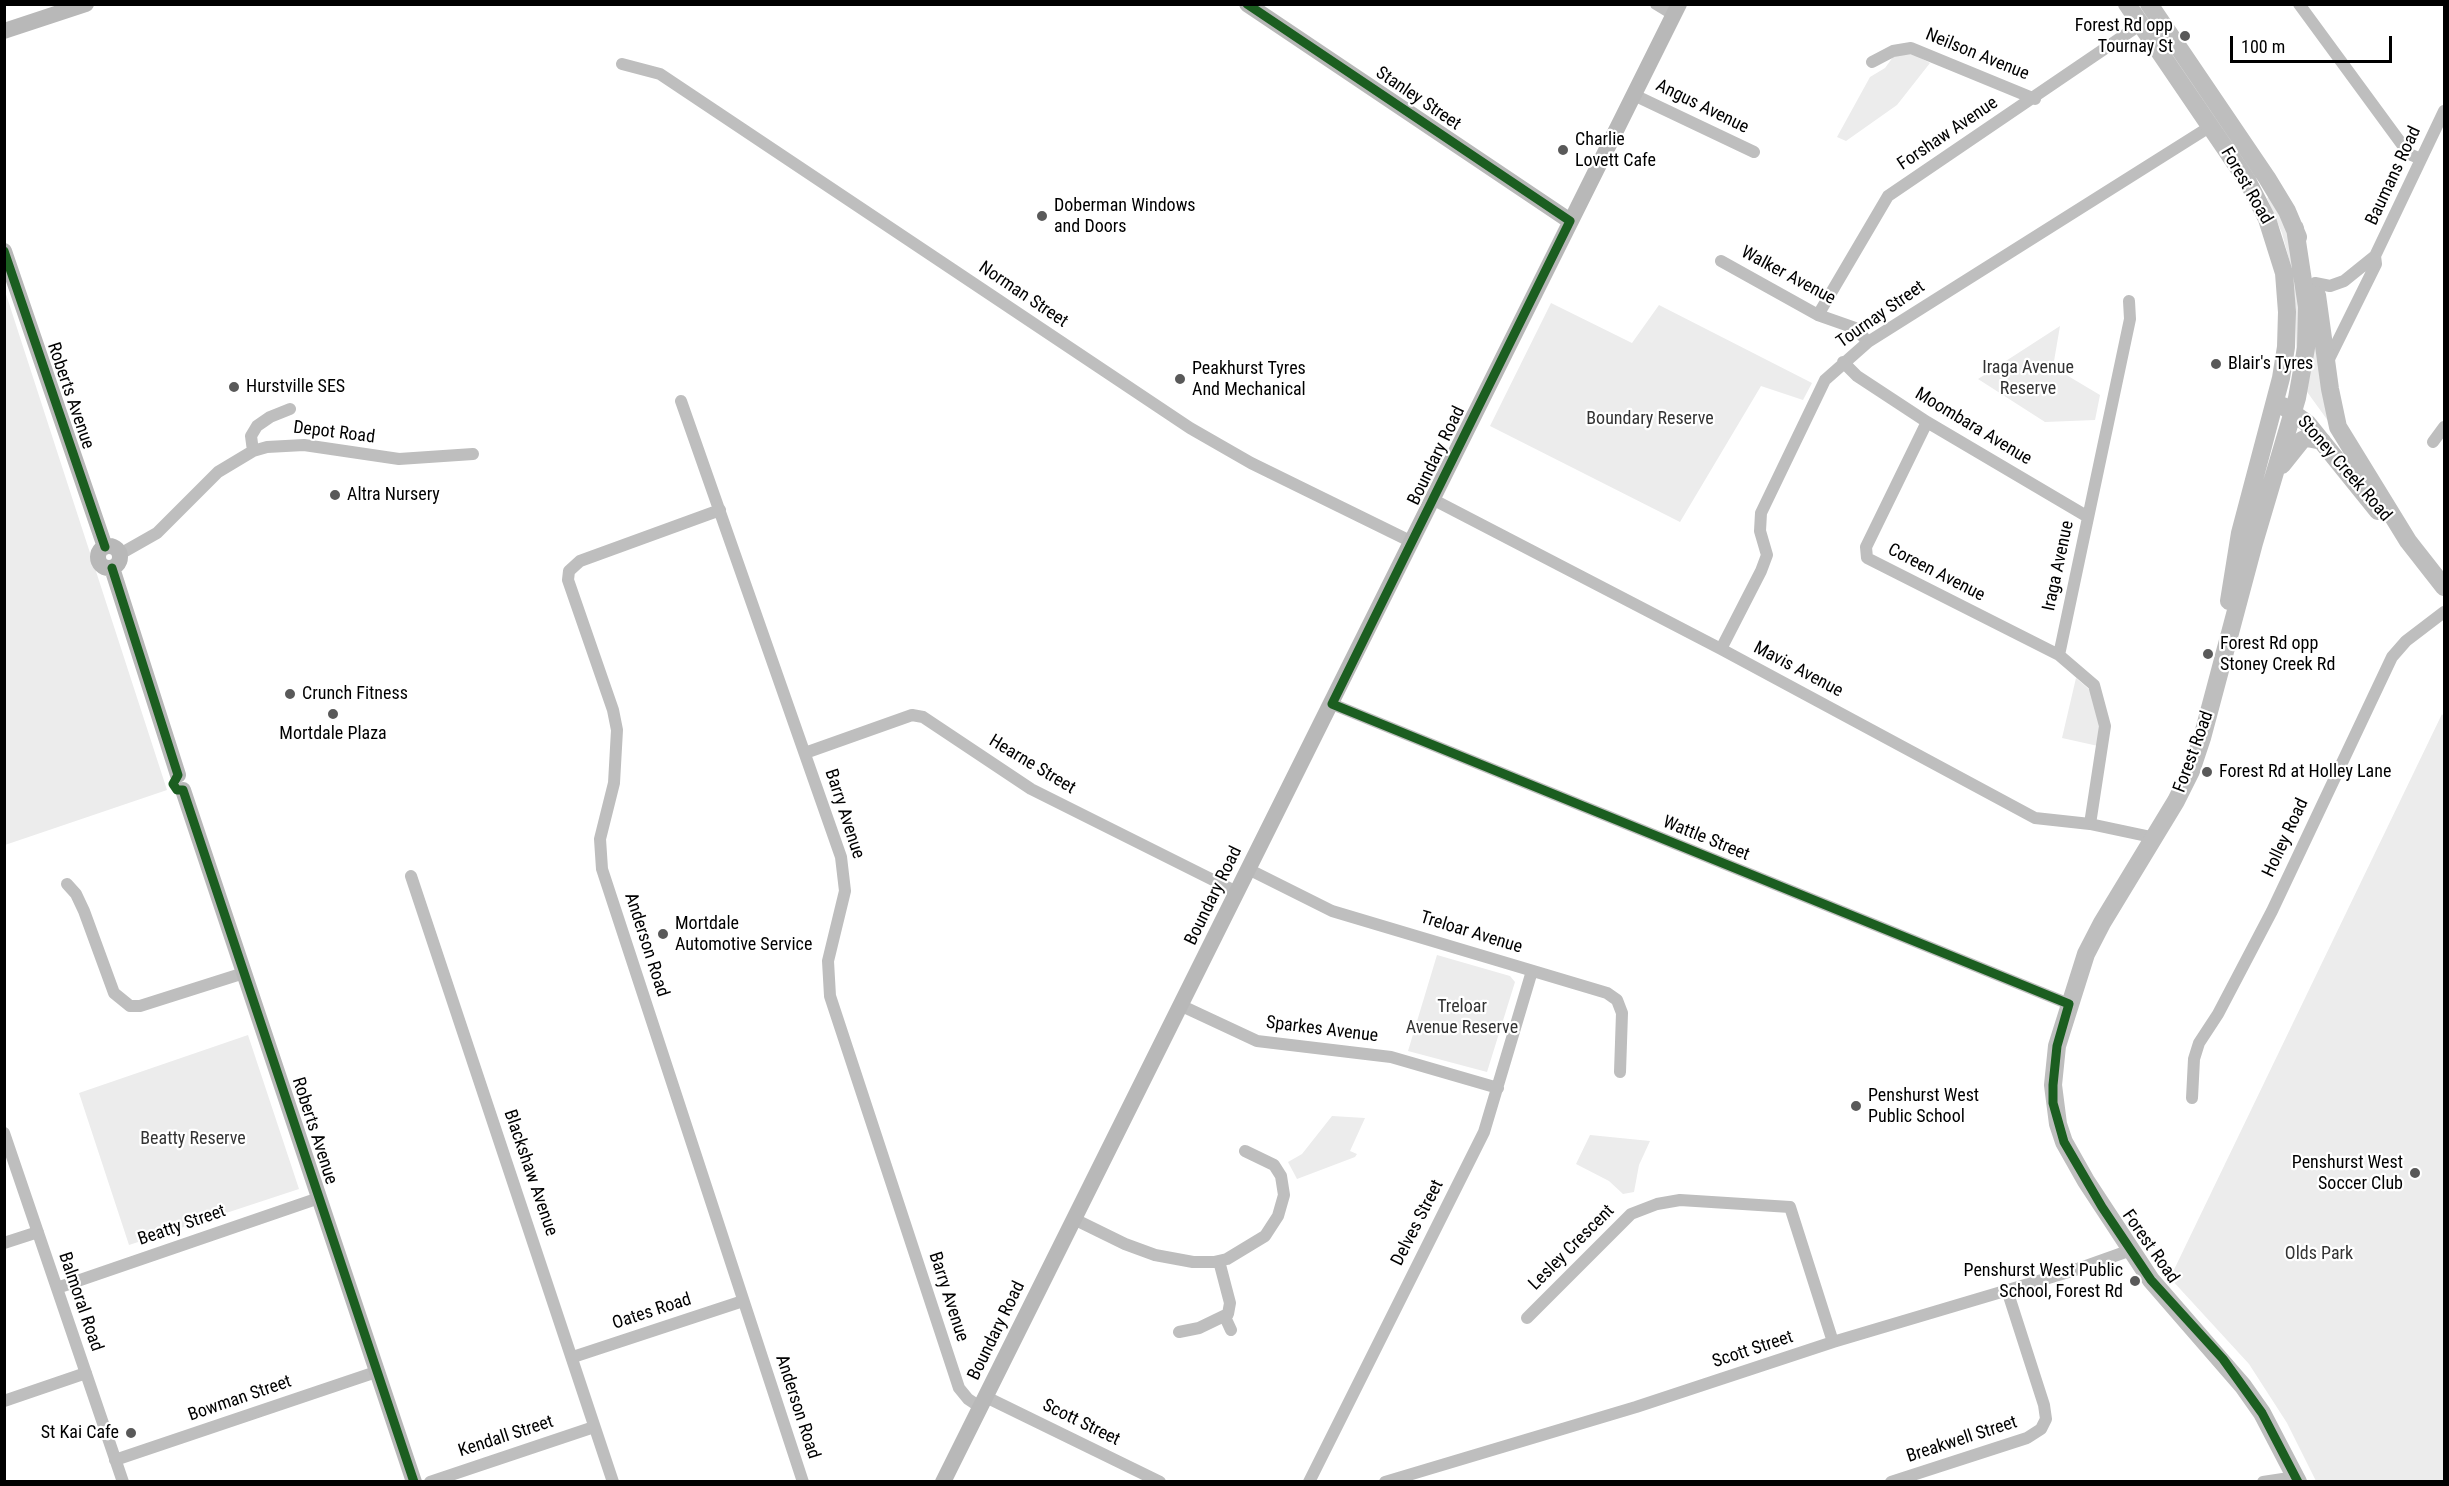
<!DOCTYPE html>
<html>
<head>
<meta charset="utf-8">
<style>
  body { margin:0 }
  #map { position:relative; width:2449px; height:1486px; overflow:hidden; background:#fff; font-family:"Roboto Condensed",sans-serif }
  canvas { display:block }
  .frame { position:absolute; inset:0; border:6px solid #000; pointer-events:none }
  .scale { position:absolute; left:2230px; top:36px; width:162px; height:27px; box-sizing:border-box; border:3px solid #000; border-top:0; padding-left:8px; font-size:18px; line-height:21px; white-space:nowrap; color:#000; -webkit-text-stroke:4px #fff; paint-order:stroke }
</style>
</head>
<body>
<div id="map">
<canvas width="2449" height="1486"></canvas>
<div class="frame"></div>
<div class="scale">100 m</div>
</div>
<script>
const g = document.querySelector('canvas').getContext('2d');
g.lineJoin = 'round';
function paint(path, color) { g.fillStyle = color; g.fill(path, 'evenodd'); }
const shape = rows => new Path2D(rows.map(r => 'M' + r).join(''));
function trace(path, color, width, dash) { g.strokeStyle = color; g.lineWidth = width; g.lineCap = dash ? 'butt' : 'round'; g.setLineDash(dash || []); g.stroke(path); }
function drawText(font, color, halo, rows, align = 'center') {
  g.font = font + ' "Roboto Condensed",sans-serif'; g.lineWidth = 4.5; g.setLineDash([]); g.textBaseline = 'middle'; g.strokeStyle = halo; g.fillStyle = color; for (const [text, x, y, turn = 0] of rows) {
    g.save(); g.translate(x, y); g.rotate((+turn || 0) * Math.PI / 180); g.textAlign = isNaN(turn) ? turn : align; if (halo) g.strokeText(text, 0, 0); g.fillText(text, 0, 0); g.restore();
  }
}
paint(shape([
  [1909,52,1930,63,1897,105,1846,141,1837,137,1870,77,1885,68,1893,57],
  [2269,197,2283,222,2294,254,2303,314,2296,378,2296,314,2292,270,2282,233,2267,198],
  [4,288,167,790,5,845,4,845],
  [1551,303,1632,343,1659,305,1812,383,1803,400,1761,386,1680,522,1490,426],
  [2060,326,2053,367,2100,395,2095,420,2045,422,1978,379],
  [2317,342,2331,425,2305,389,2313,343],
  [2076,678,2090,690,2100,725,2098,746,2062,738],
  [2442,714,2444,717,2444,1481,2316,1481,2287,1423,2249,1364,2170,1278],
  [1437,955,1510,976,1515,982,1487,1072,1408,1051],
  [248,1035,299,1189,129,1245,79,1093],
  [1332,1116,1365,1118,1350,1151,1357,1154,1355,1157,1297,1179,1288,1162,1302,1154],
  [1590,1135,1650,1141,1639,1165,1634,1192,1623,1194,1609,1181,1576,1164]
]), '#ececec');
trace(shape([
  [1656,4,1674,15],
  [2299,4,2409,154,2421,159],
  [1872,62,1893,51,1911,48,2035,99],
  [622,64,660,74,1190,428,1251,463,1412,542],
  [1634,95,1754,152],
  [1721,261,1818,315,1855,328,1868,342],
  [2315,283,2330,286,2344,281,2375,256],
  [1818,315,1888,196,2141,24],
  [1843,362,1857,376,1927,422,2088,517],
  [2327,363,2376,264,2375,256,2444,111],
  [681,401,841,857,845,891,828,961,830,996,959,1388,968,1399,980,1407],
  [1927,422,1866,547,1867,558,2059,655],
  [2433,442,2444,427],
  [253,451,251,436,257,426,270,417,290,409],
  [1434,500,1721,649,2035,818,2090,824,2156,838],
  [720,510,580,561,569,571,568,580,613,710,617,730,614,783,600,839,602,869,803,1482],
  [120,554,157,533,218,472,253,451,267,447,304,445,399,459,473,454],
  [1721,649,1761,571,1767,555,1760,531,1761,513,1825,380,1868,342,2211,126],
  [1332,704,2069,1004],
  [805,753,912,715,923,717,1031,789,1237,892],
  [2090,824,2105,726,2094,685,2059,655,2130,319,2129,301],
  [1248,869,1332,911,1607,993,1617,1000,1622,1013,1620,1072],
  [411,876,613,1482],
  [67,884,76,894,84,911,114,993,130,1006,140,1006,244,973],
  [1182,1006,1257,1041,1391,1057,1498,1088],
  [2192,1098,2194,1059,2199,1043,2218,1014,2272,911,2392,657,2406,641,2444,612],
  [4,1133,123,1482],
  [1074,1219,1125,1244,1155,1255,1193,1262,1214,1262,1227,1259,1265,1236,1278,1216,1284,1195,1281,1176,1274,1165,1245,1151],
  [4,1243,38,1232],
  [57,1288,319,1198],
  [1225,1317,1231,1330],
  [1527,1318,1631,1214,1657,1204,1680,1200,1790,1207,1833,1342],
  [1179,1332,1199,1328,1228,1314,1230,1303,1219,1261],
  [573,1357,743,1301],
  [986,1397,1160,1482],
  [4,1401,86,1373],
  [115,1460,376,1372],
  [430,1482,594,1427],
  [1309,1482,1484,1132,1532,971],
  [1385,1482,1636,1407,1833,1342,2072,1271,2131,1250],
  [1891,1482,2027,1438,2041,1429,2046,1419,2044,1405,2007,1290],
  [2263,1482,2296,1477]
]), '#bebebe', 12);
trace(shape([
  [1247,4,1570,221],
  [4,31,86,4],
  [4,251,105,547],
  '98 557a11 11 0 1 1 22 0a11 11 0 1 1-22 0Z',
  [112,568,178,775],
  [183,790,414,1482],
  [943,1482,1679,4]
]), '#b8b8b8', 16);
trace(shape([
  [2127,4,2248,182,2267,219,2284,273,2287,312,2286,347,2281,378,2240,533,2229,601],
  [2149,4,2267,178,2287,211,2298,237],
  [2295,228,2307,307,2306,348,2297,398,2254,543,2202,738,2191,771,2176,801,2102,923,2086,954,2057,1046,2053,1085,2058,1124,2064,1142,2086,1181,2151,1280,2243,1386,2262,1413,2298,1482],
  [2317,295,2330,389,2338,427,2408,541,2444,587],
  [2283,406,2307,423,2378,511],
  [2282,465,2302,440,2307,438,2322,441]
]), '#bebebe', 18);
trace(shape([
  [1247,4,1570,221,1332,704,2069,1004,2057,1046,2053,1085,2053,1103,2064,1142,2102,1207,2151,1280,2223,1359,2262,1413,2298,1482],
  [4,251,105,547],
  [112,568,178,775,173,784,177,790,183,790,414,1482]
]), '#1b5e20', 9);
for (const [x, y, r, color] of [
  [2185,36,6,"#595959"],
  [1563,150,6,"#595959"],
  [1042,216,6,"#595959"],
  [2216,364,6,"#595959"],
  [1180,379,6,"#595959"],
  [234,387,6,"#595959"],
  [335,495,6,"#595959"],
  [2208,654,6,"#595959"],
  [290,694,6,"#595959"],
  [333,714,6,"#595959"],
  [2207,772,6,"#595959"],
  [663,934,6,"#595959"],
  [1856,1106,6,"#595959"],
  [2415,1173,6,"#595959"],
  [2135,1281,6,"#595959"],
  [131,1433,6,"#595959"]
]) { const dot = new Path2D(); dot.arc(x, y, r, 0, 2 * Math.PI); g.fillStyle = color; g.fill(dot); trace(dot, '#fff', 2); }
drawText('18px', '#000', '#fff', [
  ["Forest Rd opp",2173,26,"right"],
  ["Tournay St",2173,47,"right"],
  ["Charlie",1575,140],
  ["Lovett Cafe",1575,161],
  ["Doberman Windows",1054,206],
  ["and Doors",1054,227],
  ["Blair's Tyres",2228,364],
  ["Peakhurst Tyres",1192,369],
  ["And Mechanical",1192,390],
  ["Hurstville SES",246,387],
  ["Altra Nursery",347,495],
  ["Forest Rd opp",2220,644],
  ["Stoney Creek Rd",2220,665],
  ["Crunch Fitness",302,694],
  ["Mortdale Plaza",333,734,"center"],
  ["Forest Rd at Holley Lane",2219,772],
  ["Mortdale",675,924],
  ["Automotive Service",675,945],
  ["Penshurst West",1868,1096],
  ["Public School",1868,1117],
  ["Penshurst West",2403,1163,"right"],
  ["Soccer Club",2403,1184,"right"],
  ["Penshurst West Public",2123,1271,"right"],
  ["School, Forest Rd",2123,1292,"right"],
  ["St Kai Cafe",119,1433,"right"]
], 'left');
drawText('18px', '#000', '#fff', [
  ["Neilson Avenue",1977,55,22],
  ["Stanley Street",1418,99,34],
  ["Angus Avenue",1702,107,26],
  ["Forshaw Avenue",1948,134,-34],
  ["Baumans Road",2394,176,-65],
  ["Forest Road",2246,186,60],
  ["Walker Avenue",1788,276,28],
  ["Norman Street",1023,295,34],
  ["Tournay Street",1881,315,-35],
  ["Roberts Avenue",70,396,71],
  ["Moombara Avenue",1973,427,31],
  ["Depot Road",334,433,7],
  ["Boundary Road",1437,456,-64],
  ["Stoney Creek Road",2344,469,49],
  ["Iraga Avenue",2059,566,-78],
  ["Coreen Avenue",1936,573,27],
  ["Mavis Avenue",1798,670,28],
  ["Forest Road",2194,752,-70],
  ["Hearne Street",1032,765,31],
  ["Barry Avenue",844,814,72],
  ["Holley Road",2286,838,-65],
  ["Wattle Street",1706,839,22],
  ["Boundary Road",1214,896,-64],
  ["Treloar Avenue",1471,933,17],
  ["Anderson Road",646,945,72],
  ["Sparkes Avenue",1322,1030,7],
  ["Roberts Avenue",314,1131,72],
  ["Blackshaw Avenue",530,1173,71],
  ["Delves Street",1418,1223,-63],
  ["Beatty Street",182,1226,-19],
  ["Forest Road",2150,1247,55],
  ["Lesley Crescent",1572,1248,-45],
  ["Barry Avenue",948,1297,72],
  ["Balmoral Road",80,1302,71],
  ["Oates Road",652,1312,-18],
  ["Boundary Road",997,1331,-64],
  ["Scott Street",1753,1350,-18],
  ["Bowman Street",240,1399,-19],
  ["Anderson Road",797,1407,72],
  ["Scott Street",1081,1423,26],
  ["Kendall Street",506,1437,-18],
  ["Breakwell Street",1962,1440,-18]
]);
drawText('18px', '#333', '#fff', [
  ["Iraga Avenue",2028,368],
  ["Reserve",2028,389],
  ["Boundary Reserve",1650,419],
  ["Treloar",1462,1007],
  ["Avenue Reserve",1462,1028],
  ["Beatty Reserve",193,1139],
  ["Olds Park",2319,1254]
]);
</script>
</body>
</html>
